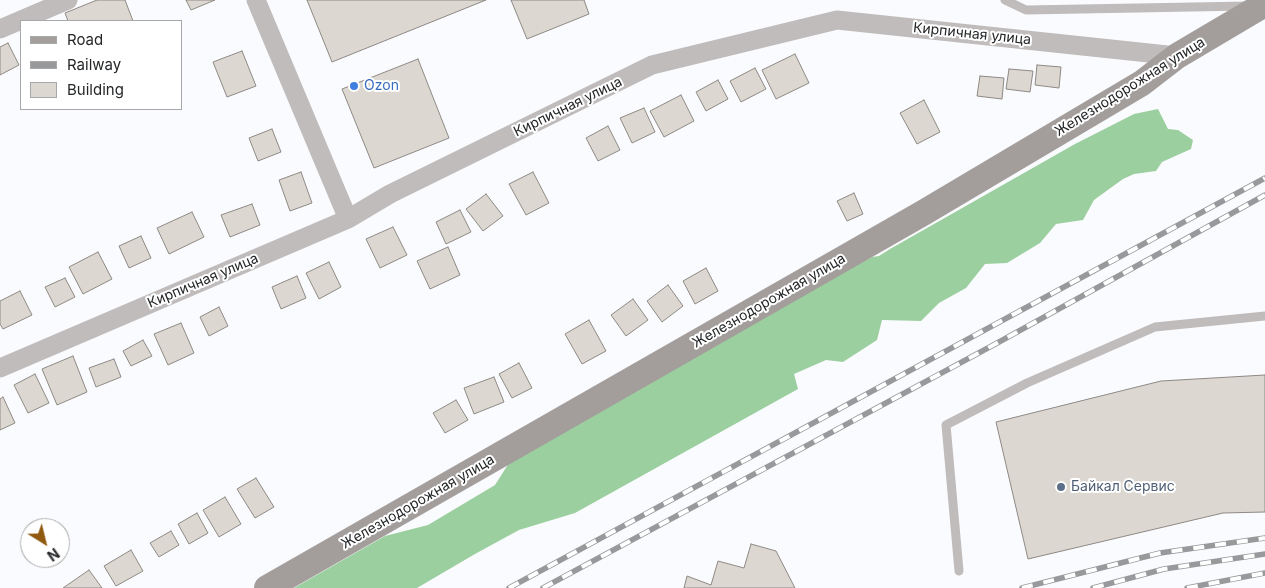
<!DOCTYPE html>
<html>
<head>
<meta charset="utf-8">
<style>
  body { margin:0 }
  #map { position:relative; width:1265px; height:588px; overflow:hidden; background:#fafbfe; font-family:Inter,sans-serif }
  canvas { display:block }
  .legend { position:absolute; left:20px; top:20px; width:162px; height:90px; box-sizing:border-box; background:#fff; border:1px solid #a7a8a9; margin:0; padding:6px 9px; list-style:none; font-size:15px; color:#242628 }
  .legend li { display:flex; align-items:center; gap:10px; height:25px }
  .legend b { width:25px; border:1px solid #a7a8a9 }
  .north { position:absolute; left:20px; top:518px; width:50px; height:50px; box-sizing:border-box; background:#fff; border:1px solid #a7a8a9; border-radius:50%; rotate:144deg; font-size:14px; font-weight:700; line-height:20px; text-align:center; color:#242628 }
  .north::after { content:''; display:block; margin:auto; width:18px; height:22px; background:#905a10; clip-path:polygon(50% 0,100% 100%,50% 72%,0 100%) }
</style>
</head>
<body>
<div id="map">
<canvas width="1265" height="588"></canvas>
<ul class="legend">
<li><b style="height:6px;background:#a39e9c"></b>Road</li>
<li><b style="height:6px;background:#97999b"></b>Railway</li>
<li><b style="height:14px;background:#dcd7d1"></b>Building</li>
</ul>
<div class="north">N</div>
</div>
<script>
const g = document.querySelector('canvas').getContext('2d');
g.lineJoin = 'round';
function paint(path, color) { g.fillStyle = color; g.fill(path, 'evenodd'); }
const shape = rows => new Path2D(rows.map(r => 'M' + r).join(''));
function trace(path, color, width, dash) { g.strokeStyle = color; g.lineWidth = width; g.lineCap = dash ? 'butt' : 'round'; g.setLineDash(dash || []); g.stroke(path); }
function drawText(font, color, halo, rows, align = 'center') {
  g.font = font + ' Inter,sans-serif'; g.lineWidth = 4; g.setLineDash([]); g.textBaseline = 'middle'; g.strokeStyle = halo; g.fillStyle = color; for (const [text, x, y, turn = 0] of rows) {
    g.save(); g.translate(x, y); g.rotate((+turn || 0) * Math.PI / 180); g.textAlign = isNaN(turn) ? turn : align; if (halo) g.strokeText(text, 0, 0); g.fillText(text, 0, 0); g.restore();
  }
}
paint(shape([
  [1158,109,1168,129,1178,130,1193,140,1191,149,1162,162,1156,171,1134,174,1123,179,1094,200,1083,220,1056,224,1040,243,1007,263,985,264,966,288,939,303,921,321,882,320,877,340,843,362,826,360,794,374,798,389,575,513,519,530,475,554,417,588,294,588,385,536,428,525,495,485,509,463,779,305,872,257,879,256,890,249,1075,144,1134,114]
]), '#9ccf9f');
const building = shape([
  [97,0,125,0,133,21,68,21,65,13,97,0],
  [186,0,215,0,191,10,186,0],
  [307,0,486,0,332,62,307,0],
  [511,0,584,0,589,14,527,39,511,0],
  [8,43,19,65,0,75,0,47,8,43],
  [242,51,256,86,227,97,213,62,242,51],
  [795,54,809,83,776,99,762,70,795,54],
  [418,59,449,138,374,168,342,89,418,59],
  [1037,65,1061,67,1059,88,1035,85,1037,65],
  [755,68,766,89,741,102,730,81,755,68],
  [1009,69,1033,71,1030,92,1006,89,1009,69],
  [980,76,1004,78,1002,99,977,96,980,76],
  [718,80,728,99,706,111,696,92,718,80],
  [681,95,694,121,664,137,650,111,681,95],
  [924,100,940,132,917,144,900,113,924,100],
  [644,108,655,132,632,143,620,118,644,108],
  [608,126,620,150,598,161,586,138,608,126],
  [272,129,281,152,258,161,249,138,272,129],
  [301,172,312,203,290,211,279,180,301,172],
  [533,172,549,203,526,215,509,184,533,172],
  [854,193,863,214,847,221,837,201,854,193],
  [486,194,503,216,483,231,466,209,486,194],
  [252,204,260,225,230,237,221,215,252,204],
  [460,210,471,232,446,244,436,222,460,210],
  [192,212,204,237,169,254,157,228,192,212],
  [393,227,407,255,380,268,366,239,393,227],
  [141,236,151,258,129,268,119,246,141,236],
  [448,247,460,275,430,289,417,261,448,247],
  [98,252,112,279,83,294,69,267,98,252],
  [329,262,341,287,319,299,306,273,329,262],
  [706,268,718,291,695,304,683,281,706,268],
  [297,276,306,298,281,309,272,287,297,276],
  [65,278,75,297,55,307,45,287,65,278],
  [668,285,683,306,662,322,647,301,668,285],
  [20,291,32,315,3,329,0,324,0,301,20,291],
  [633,299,648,320,626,336,611,315,633,299],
  [219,307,228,326,209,336,200,317,219,307],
  [589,320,606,351,582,364,565,334,589,320],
  [181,323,194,353,168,365,154,334,181,323],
  [143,340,152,356,131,366,123,351,143,340],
  [73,356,87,392,57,405,42,369,73,356],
  [114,359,121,377,96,387,89,368,114,359],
  [519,363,532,388,512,398,499,374,519,363],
  [35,374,49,403,28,413,14,385,35,374],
  [1265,375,1265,512,1223,513,1028,559,996,422,1161,381,1265,375],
  [494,377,504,402,474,414,464,388,494,377],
  [3,397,15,423,0,430,0,399,3,397],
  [456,400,468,420,445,433,433,413,456,400],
  [256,478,274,507,255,518,237,489,256,478],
  [225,497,241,524,219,537,203,510,225,497],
  [197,513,208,533,189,544,178,524,197,513],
  [171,531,179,545,159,557,150,543,171,531],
  [751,544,776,551,795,588,684,588,687,576,711,585,718,561,744,568,751,544],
  [131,550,143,571,116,586,104,566,131,550],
  [89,570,102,588,63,588,89,570]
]);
paint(building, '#dcd7d1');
trace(building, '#8e8984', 1);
trace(shape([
  [1005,0,1026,10,1248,6],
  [959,571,946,425,1027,383,1155,327,1265,316]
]), '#c0bcbb', 9);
trace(shape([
  [256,0,348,219],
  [0,29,68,0],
  [0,368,348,219,390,194,652,65,837,20,1177,56]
]), '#c0bcbb', 19);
trace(shape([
  [267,588,923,213,1142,83,1177,56,1265,4]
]), '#a39e9c', 26);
const rail = shape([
  [509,588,1265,178],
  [543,588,999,342,1265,195],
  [1022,588,1160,553,1265,538],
  [1093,588,1164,569,1265,554],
  [1187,588,1265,573]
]);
trace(rail, '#97999b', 5.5);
trace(rail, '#fff', 4, [11]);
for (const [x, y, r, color] of [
  [354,86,5,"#3f7fe0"],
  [1061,487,5,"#5c6f8a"]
]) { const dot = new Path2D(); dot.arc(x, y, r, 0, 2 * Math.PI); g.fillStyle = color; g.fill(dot); trace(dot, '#fff', 2); }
drawText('14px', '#242628', '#fff', [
  ["Кирпичная улица",972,34,6],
  ["Железнодорожная улица",1130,87,-32],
  ["Кирпичная улица",568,107,-26],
  ["Кирпичная улица",203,281,-23],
  ["Железнодорожная улица",769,301,-30],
  ["Железнодорожная улица",418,502,-30]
]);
drawText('14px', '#366cbe', '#fff', [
  ["Ozon",364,86]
], 'left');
drawText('14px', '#4e5e75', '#fff', [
  ["Байкал Сервис",1071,487]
], 'left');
</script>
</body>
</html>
